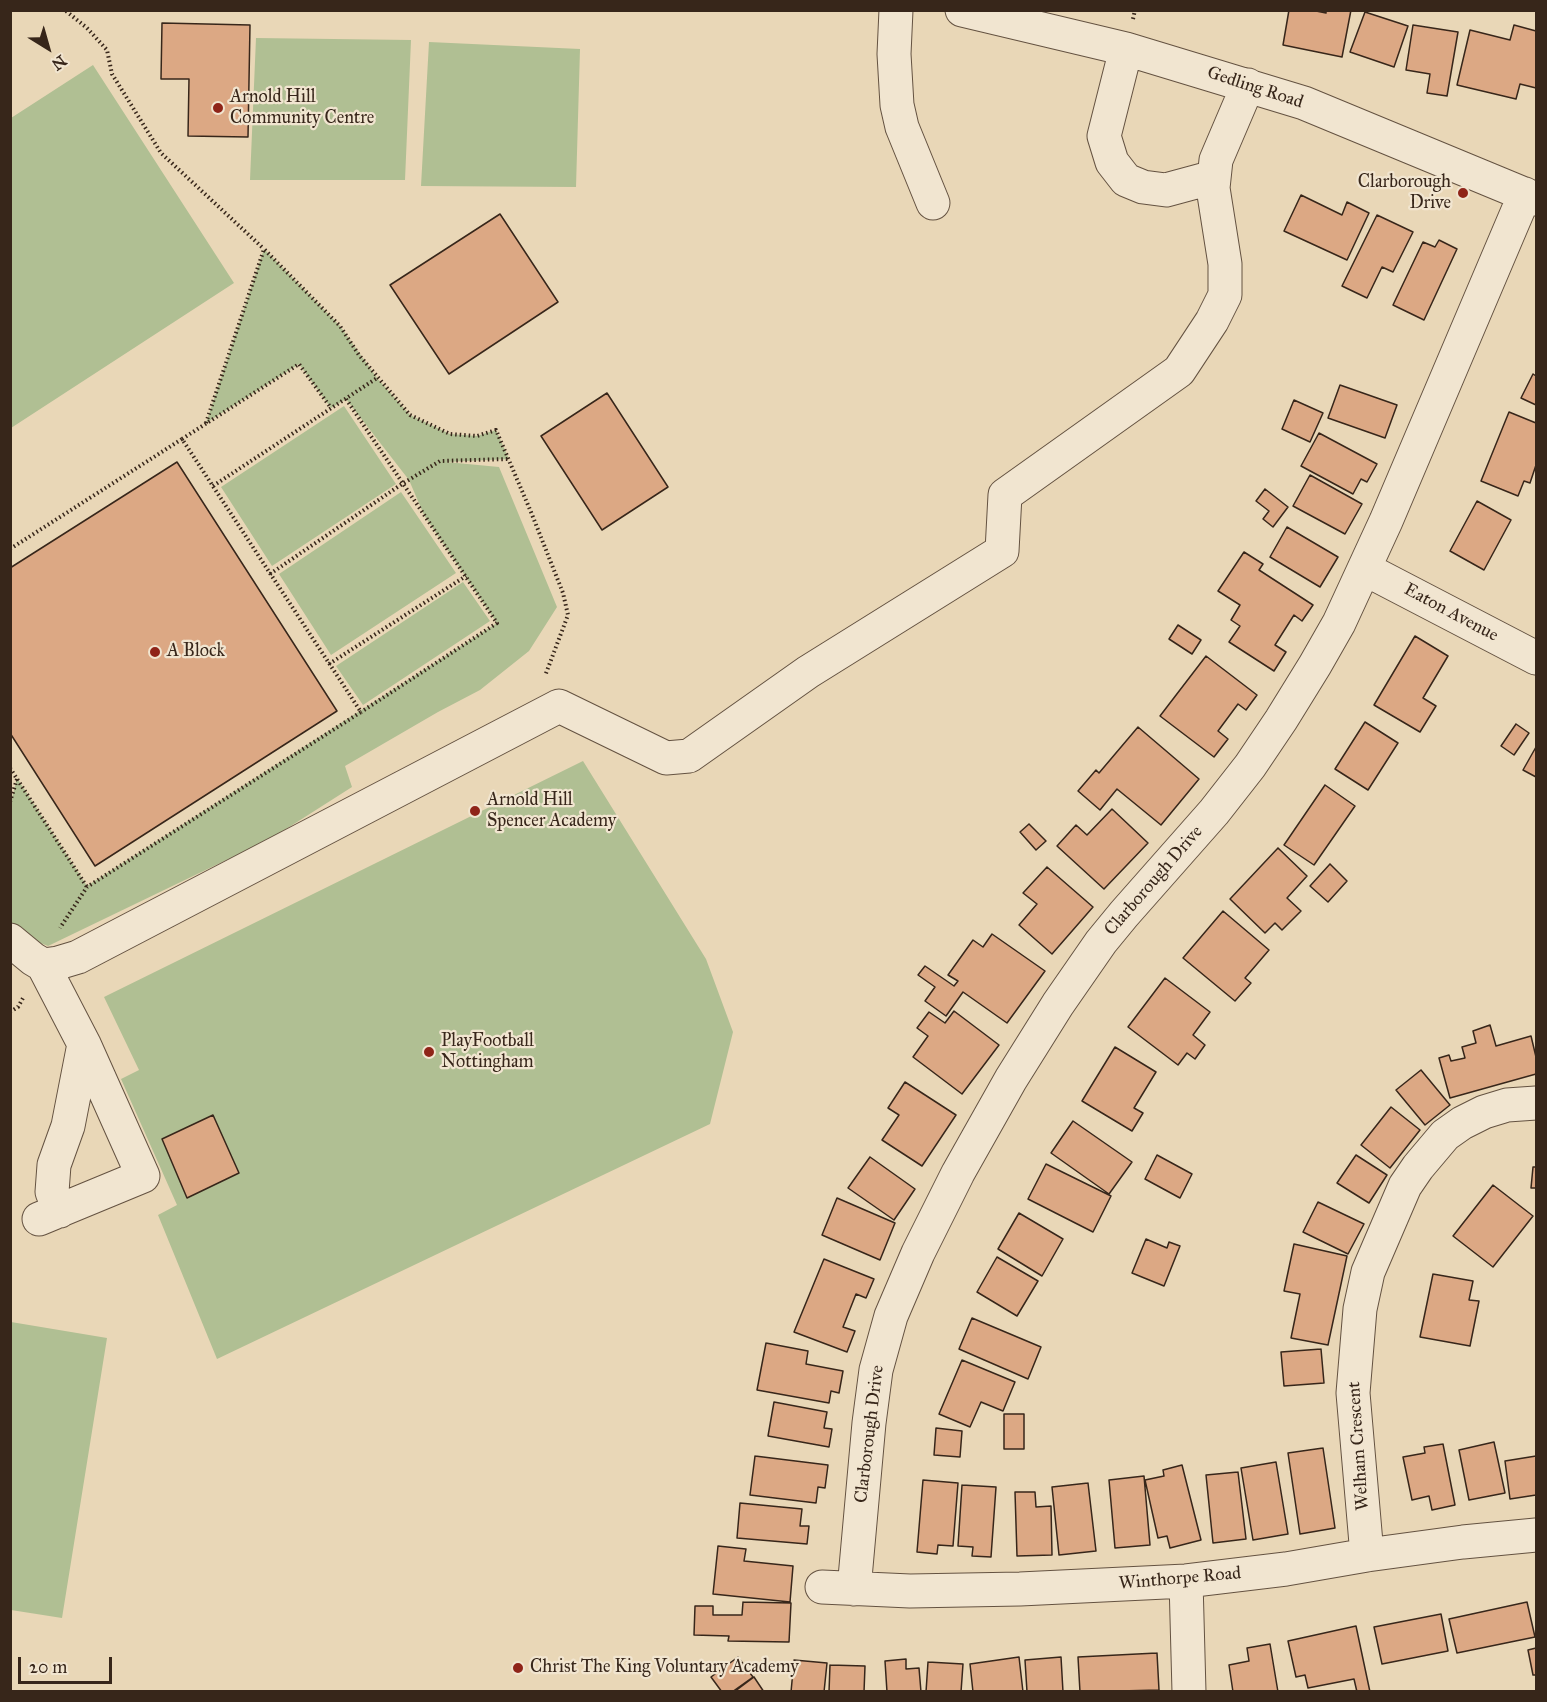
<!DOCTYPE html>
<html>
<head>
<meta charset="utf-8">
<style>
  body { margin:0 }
  #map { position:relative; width:1547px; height:1702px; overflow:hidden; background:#e9d7b7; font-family:"IM FELL Great Primer",serif }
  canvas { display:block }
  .frame { position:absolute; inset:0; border:12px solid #37261a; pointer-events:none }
  .north { position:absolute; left:18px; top:18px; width:60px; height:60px; -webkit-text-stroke:4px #f1e5d0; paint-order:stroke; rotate:143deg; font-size:16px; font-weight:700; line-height:24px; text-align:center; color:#37261a }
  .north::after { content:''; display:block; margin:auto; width:21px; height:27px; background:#37261a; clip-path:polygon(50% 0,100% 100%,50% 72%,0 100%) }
  .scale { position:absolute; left:18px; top:1657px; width:94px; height:27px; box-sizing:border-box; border:3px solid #37261a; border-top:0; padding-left:8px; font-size:18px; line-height:21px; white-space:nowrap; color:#37261a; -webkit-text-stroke:4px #f1e5d0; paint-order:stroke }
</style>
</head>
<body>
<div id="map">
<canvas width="1547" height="1702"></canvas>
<div class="frame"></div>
<div class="north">N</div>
<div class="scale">20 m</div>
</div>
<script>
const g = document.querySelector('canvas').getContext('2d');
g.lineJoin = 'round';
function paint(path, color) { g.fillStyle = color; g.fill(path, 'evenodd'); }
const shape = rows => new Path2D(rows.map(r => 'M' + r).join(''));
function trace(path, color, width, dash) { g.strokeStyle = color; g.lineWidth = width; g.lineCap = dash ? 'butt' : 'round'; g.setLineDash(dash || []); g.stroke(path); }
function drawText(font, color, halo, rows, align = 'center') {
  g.font = font + ' "IM FELL Great Primer",serif'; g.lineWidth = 4.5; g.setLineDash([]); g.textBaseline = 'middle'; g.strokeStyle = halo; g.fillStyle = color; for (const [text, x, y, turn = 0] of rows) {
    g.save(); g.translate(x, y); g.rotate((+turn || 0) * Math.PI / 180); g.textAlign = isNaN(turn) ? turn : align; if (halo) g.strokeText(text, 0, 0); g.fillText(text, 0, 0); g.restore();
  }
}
paint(shape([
  [256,38,411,40,405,180,250,180],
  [429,42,580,49,576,187,421,186],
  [93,65,234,283,11,428,11,118],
  [264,249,340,326,377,378,410,415,450,434,477,436,496,430,509,459,446,462,499,467,557,607,529,651,480,690,438,712,345,766,352,787,272,838,48,946,20,935,11,922,11,802,17,778,87,886,497,623,424,515,409,480,346,399,331,408,299,364,206,423],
  [344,406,396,484,272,566,221,487],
  [401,492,456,573,331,655,279,574],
  [463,582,490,621,363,705,336,666],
  [583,761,706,959,733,1032,710,1124,217,1359,158,1215,177,1205,121,1079,139,1070,104,997],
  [11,1322,107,1338,62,1618,11,1610]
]), '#b0bf93');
const building = shape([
  [1289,10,1311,10,1326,13,1326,10,1351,10,1342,57,1283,45,1289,10],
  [1365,12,1408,26,1394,67,1350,52,1365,12],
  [162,23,250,25,248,137,188,136,189,79,161,79,162,23],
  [1413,25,1458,32,1447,96,1427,93,1430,74,1406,70,1413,25],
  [1514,25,1536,31,1536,88,1520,84,1516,99,1457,85,1470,30,1510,40,1514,25],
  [1301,195,1342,215,1347,202,1369,213,1347,260,1284,231,1301,195],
  [500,214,558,302,449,374,390,285,500,214],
  [1377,215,1413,232,1393,272,1382,267,1367,298,1342,286,1377,215],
  [1439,240,1457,249,1424,320,1393,305,1423,242,1435,247,1439,240],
  [1533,374,1536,376,1536,405,1521,398,1533,374],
  [1340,385,1397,405,1385,438,1328,418,1340,385],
  [607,393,668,487,602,530,541,436,607,393],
  [1294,400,1323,413,1310,442,1282,429,1294,400],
  [1509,412,1536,423,1536,465,1530,483,1524,481,1518,496,1481,481,1509,412],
  [1319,433,1377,464,1367,482,1361,479,1353,494,1301,466,1319,433],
  [177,462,337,711,95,866,10,733,10,568,177,462],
  [1310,475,1362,504,1345,534,1293,506,1310,475],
  [1265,489,1288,507,1273,527,1263,519,1269,511,1256,501,1265,489],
  [1477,501,1511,520,1484,570,1450,551,1477,501],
  [1287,527,1338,557,1320,587,1270,557,1287,527],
  [1244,552,1263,564,1259,570,1313,605,1302,621,1294,615,1275,645,1286,652,1274,671,1229,642,1240,626,1231,620,1240,605,1218,591,1244,552],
  [1178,625,1201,640,1192,654,1169,639,1178,625],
  [1415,636,1448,656,1423,698,1436,706,1420,732,1374,705,1415,636],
  [1206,656,1257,695,1246,710,1238,704,1218,731,1228,739,1214,757,1160,716,1206,656],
  [1365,722,1398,743,1368,790,1335,769,1365,722],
  [1516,724,1529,733,1514,755,1501,746,1516,724],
  [1138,727,1199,779,1161,825,1117,789,1100,810,1078,791,1096,770,1099,773,1138,727],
  [1536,747,1536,777,1523,770,1536,747],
  [1325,785,1355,806,1314,865,1284,845,1325,785],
  [1112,809,1148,843,1104,889,1057,846,1076,825,1087,835,1112,809],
  [1029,824,1046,841,1036,850,1020,832,1029,824],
  [1278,848,1307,876,1287,898,1301,911,1282,930,1275,923,1265,933,1230,899,1278,848],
  [1330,864,1347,881,1328,902,1310,886,1330,864],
  [1047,867,1093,907,1052,954,1019,925,1037,904,1023,893,1047,867],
  [1223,911,1269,950,1245,978,1251,983,1235,1001,1183,958,1223,911],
  [992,934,1045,971,1007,1023,963,992,946,1016,925,1001,935,987,918,975,925,966,954,986,958,981,948,975,973,940,983,947,992,934],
  [1165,978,1210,1012,1193,1035,1205,1045,1195,1059,1187,1053,1178,1065,1128,1027,1165,978],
  [954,1011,999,1045,962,1094,913,1057,928,1036,917,1028,929,1012,945,1023,954,1011],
  [1490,1025,1496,1046,1531,1036,1536,1057,1536,1074,1450,1098,1439,1058,1449,1055,1451,1061,1465,1058,1462,1047,1476,1043,1473,1031,1490,1025],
  [1115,1047,1156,1072,1134,1108,1143,1113,1132,1131,1082,1101,1115,1047],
  [1421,1070,1450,1105,1425,1125,1396,1090,1421,1070],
  [905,1082,956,1115,922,1166,882,1140,899,1115,888,1108,905,1082],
  [1391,1107,1420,1130,1390,1168,1361,1145,1391,1107],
  [213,1115,239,1173,187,1198,162,1139,213,1115],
  [1073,1121,1132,1162,1109,1194,1051,1153,1073,1121],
  [1157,1155,1192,1174,1180,1198,1145,1179,1157,1155],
  [1356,1155,1387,1175,1369,1203,1337,1183,1356,1155],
  [870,1157,915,1189,894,1220,848,1188,870,1157],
  [1046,1164,1111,1196,1093,1232,1028,1199,1046,1164],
  [1533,1167,1536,1167,1536,1188,1531,1188,1533,1167],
  [1493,1185,1533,1216,1493,1267,1453,1236,1493,1185],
  [837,1198,895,1223,880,1260,822,1235,837,1198],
  [1318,1202,1364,1224,1348,1254,1303,1232,1318,1202],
  [1019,1213,1063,1239,1042,1276,998,1249,1019,1213],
  [1146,1239,1167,1248,1169,1242,1180,1246,1164,1286,1132,1273,1146,1239],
  [1294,1244,1347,1256,1328,1345,1291,1338,1300,1294,1284,1291,1294,1244],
  [997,1257,1038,1281,1017,1316,977,1292,997,1257],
  [824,1259,874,1279,866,1298,856,1294,843,1327,855,1331,847,1352,794,1332,824,1259],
  [1433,1274,1473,1281,1469,1300,1479,1301,1470,1346,1420,1337,1433,1274],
  [972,1318,1041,1347,1028,1379,959,1349,972,1318],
  [766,1343,808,1351,806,1364,843,1371,839,1393,831,1391,829,1403,757,1390,766,1343],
  [1321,1349,1324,1383,1284,1386,1281,1352,1321,1349],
  [962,1360,1015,1382,1003,1411,981,1402,970,1427,939,1414,962,1360],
  [774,1402,827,1412,824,1428,832,1429,829,1447,768,1436,774,1402],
  [1004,1414,1024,1414,1024,1449,1004,1449,1004,1414],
  [936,1428,962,1431,960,1457,934,1455,936,1428],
  [1494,1442,1505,1493,1469,1500,1459,1450,1494,1442],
  [1443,1444,1455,1505,1432,1510,1429,1496,1412,1500,1403,1457,1425,1453,1424,1447,1443,1444],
  [1323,1448,1335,1528,1300,1534,1288,1453,1323,1448],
  [755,1456,828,1465,825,1488,818,1487,816,1503,750,1495,755,1456],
  [1536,1456,1536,1495,1510,1499,1505,1461,1536,1456],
  [1276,1462,1288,1534,1253,1540,1241,1468,1276,1462],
  [1182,1465,1201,1540,1170,1548,1167,1536,1158,1538,1145,1480,1164,1476,1163,1470,1182,1465],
  [1238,1472,1246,1539,1213,1543,1206,1475,1238,1472],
  [1144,1476,1150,1545,1115,1548,1109,1480,1144,1476],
  [923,1480,958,1483,953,1546,938,1545,937,1554,917,1552,923,1480],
  [1088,1483,1096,1551,1059,1555,1052,1487,1088,1483],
  [962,1485,996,1487,991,1557,972,1556,973,1547,958,1546,962,1485],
  [1015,1492,1035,1492,1036,1507,1051,1506,1052,1555,1017,1556,1015,1492],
  [740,1503,802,1509,800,1526,809,1526,807,1544,737,1538,740,1503],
  [718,1546,746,1549,744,1561,793,1566,790,1602,713,1594,718,1546],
  [743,1602,791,1603,789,1642,728,1641,729,1636,694,1635,695,1606,713,1606,713,1615,742,1615,743,1602],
  [1527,1602,1535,1637,1457,1653,1449,1619,1527,1602],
  [1441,1614,1448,1651,1382,1664,1374,1627,1441,1614],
  [1356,1626,1370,1692,1357,1692,1354,1679,1308,1688,1305,1675,1296,1677,1288,1641,1356,1626],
  [1270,1644,1278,1692,1233,1692,1229,1665,1249,1661,1247,1648,1270,1644],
  [1536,1648,1536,1675,1533,1675,1528,1650,1536,1648],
  [1157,1653,1159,1690,1080,1692,1078,1657,1157,1653],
  [738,1657,753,1677,732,1692,722,1692,711,1677,738,1657],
  [1019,1657,1023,1692,973,1692,970,1664,1019,1657],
  [1061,1657,1063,1692,1027,1692,1025,1660,1061,1657],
  [906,1659,906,1669,919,1668,921,1692,887,1692,885,1661,906,1659],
  [794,1660,827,1663,824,1692,791,1692,794,1660],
  [928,1662,963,1664,961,1692,926,1692,928,1662],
  [830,1665,865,1666,864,1692,829,1692,830,1665],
  [754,1677,764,1692,734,1692,754,1677]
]);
paint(building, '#dca884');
trace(building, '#37261a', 1.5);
const minor = shape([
  [896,10,894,54,897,105,902,127,933,203],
  [962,10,1126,49,1304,103,1536,199],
  [1126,49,1104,136,1112,162,1126,180,1143,187,1166,190,1214,177],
  [1365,569,1536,658],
  [10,940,33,959,43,965,58,963,78,957,559,706,666,758,689,756,808,672,1002,551,1005,495,1179,371,1212,321,1225,295,1225,264,1213,188,1216,160,1248,85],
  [60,1211,52,1192,54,1165,68,1126,84,1044],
  [39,1219,143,1176,84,1044,43,965],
  [1367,1555,1353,1393,1360,1309,1368,1272,1405,1186,1418,1167,1445,1135,1462,1123,1484,1112,1507,1105,1536,1103],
  [1186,1581,1189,1692],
  [822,1587,910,1591,1020,1589,1186,1581,1286,1569,1367,1555,1463,1542,1536,1535],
  [854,1589,869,1423,876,1370,891,1316,918,1253,958,1173,1011,1079,1058,1004,1101,942,1124,914,1214,812,1250,766,1281,720,1315,665,1339,623,1386,521,1525,194]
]);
trace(minor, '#645241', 35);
trace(shape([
  [66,11,87,28,107,50,112,74,161,153,264,249],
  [1133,19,1135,10],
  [346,399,497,623,361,712],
  [206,423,264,249,340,326,359,355,410,415,450,434,477,436,496,430,531,512,563,593,568,615,545,676],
  [182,439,299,364,331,408],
  [213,486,377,378],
  [10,549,182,439,361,712,87,887,60,928],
  [270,574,402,484,440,461,509,459],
  [329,664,466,576],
  [10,768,87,887],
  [10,802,17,779],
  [10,1012,18,1007,23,998]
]), '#37261a', 4, [1.5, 3]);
trace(minor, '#f1e5d0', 33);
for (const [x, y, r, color] of [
  [218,108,6,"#8f2418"],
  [1463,193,6,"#8f2418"],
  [155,652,6,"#8f2418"],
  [475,811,6,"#8f2418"],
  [429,1052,6,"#8f2418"],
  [518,1668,6,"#8f2418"]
]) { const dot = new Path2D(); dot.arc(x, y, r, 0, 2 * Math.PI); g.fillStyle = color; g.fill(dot); trace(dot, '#f1e5d0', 2); }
drawText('18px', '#37261a', '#f1e5d0', [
  ["Gedling Road",1255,88,18],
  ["Eaton Avenue",1451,613,28],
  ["Clarborough Drive",1154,881,-49],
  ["Clarborough Drive",870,1434,-83],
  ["Welham Crescent",1359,1446,-94],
  ["Winthorpe Road",1180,1579,-5]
]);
drawText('18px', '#37261a', '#f1e5d0', [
  ["Arnold Hill",230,98],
  ["Community Centre",230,119],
  ["Clarborough",1451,183,"right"],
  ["Drive",1451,204,"right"],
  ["A Block",167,652],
  ["Arnold Hill",487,801],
  ["Spencer Academy",487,822],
  ["PlayFootball",441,1042],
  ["Nottingham",441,1063],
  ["Christ The King Voluntary Academy",530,1668]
], 'left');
</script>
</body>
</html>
